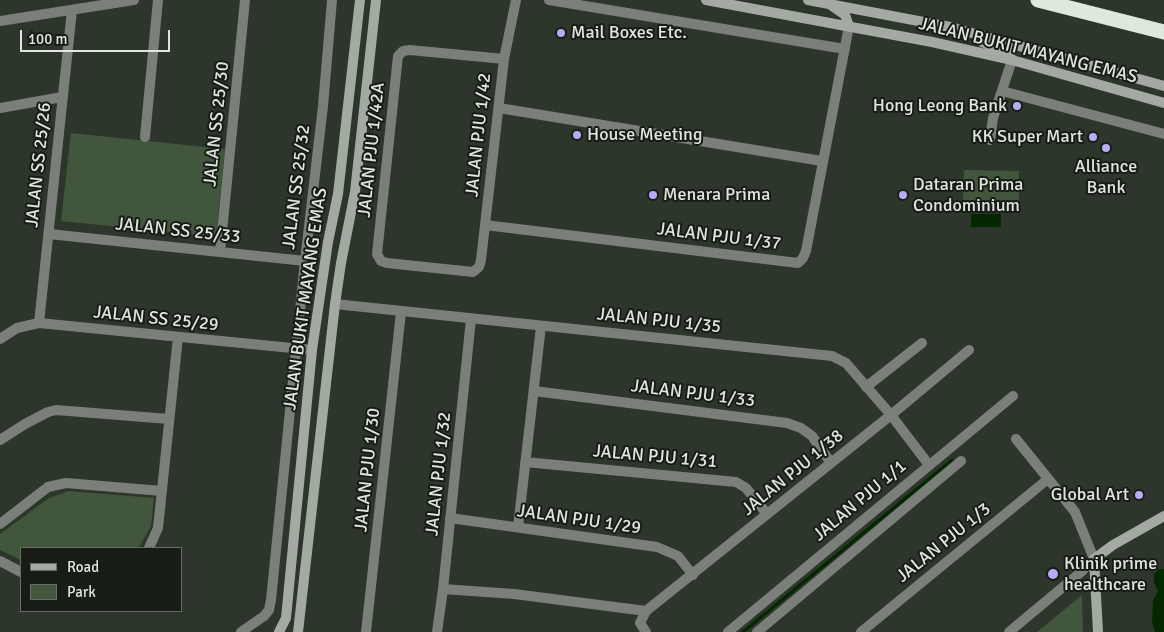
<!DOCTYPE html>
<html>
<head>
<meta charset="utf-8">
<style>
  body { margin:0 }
  #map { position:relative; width:1164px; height:632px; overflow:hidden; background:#2c362a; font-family:Signika,sans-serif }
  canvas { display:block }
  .legend { position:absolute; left:20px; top:547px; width:162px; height:65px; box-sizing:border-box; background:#181c17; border:1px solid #686d67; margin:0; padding:6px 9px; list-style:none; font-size:15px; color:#e0e6df }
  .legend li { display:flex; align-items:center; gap:10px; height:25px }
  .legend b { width:25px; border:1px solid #686d67 }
  .scale { position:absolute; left:20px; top:30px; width:150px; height:22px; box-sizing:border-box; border:2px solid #e0e6df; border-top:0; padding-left:6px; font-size:15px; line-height:18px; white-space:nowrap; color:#e0e6df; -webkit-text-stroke:4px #181c17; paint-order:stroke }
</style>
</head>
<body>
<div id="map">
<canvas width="1164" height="632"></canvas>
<ul class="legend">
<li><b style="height:6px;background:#a2aaa1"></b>Road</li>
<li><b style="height:14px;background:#41563c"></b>Park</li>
</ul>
<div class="scale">100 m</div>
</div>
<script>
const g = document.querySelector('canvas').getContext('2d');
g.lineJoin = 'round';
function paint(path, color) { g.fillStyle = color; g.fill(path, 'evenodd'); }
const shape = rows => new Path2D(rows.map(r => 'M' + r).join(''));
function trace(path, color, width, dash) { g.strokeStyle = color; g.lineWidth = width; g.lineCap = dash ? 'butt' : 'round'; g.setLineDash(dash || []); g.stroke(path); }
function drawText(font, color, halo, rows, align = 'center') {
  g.font = font + ' Signika,sans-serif'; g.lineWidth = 4; g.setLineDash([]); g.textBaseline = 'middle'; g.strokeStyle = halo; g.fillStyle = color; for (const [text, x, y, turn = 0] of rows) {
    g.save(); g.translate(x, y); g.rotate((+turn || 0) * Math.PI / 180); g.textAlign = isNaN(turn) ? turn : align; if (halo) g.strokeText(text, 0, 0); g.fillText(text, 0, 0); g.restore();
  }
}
paint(shape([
  [71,133,225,149,216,237,61,221],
  [964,170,1019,171,1019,201,963,200],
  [69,491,154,498,151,526,140,546,137,548,21,548,21,560,0,550,0,534,49,498],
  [1082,595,1083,632,1037,632]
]), '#41563c');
paint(shape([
  [971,214,1001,214,1001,227,971,227],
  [1159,569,1164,569,1164,632,1155,632,1152,622,1153,601,1158,591,1154,582,1154,574]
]), '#042700');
trace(shape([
  [743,632,952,460]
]), '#042700', 3);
trace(shape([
  [549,0,845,49],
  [0,21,134,0],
  [504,59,410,50,403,51,398,56,377,254,381,261,387,263,473,272,479,267,481,260,504,59,516,0],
  [1002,91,1164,134],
  [0,108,62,97],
  [499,108,822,161],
  [145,137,158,0],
  [990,140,993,118,1012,60],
  [485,225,798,263,803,258,806,251,849,26],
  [49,234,305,261],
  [220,252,245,0],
  [335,304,832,356,846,363,891,415,929,465],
  [39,323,72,10],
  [0,339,17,328,39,323,312,350],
  [866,387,922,343],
  [534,391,787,423,801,428,812,436,831,463],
  [0,440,25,424,48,412,56,410,169,419],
  [525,462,736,482,746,488,767,514],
  [450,518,657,547,678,556,693,575],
  [0,524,48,487,66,483,162,491],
  [518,527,541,326],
  [149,548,158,528,178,337],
  [0,561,21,572],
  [443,589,514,594,646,611],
  [241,632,264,616,269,610,271,600,305,261,323,106,332,0],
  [366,632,401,312],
  [437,632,443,589,471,319],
  [646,632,640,623,646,611,891,415,969,350],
  [728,632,1013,396],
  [757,632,961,461],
  [861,632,1048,479],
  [1009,632,1081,572,1094,559,1075,512,1016,439]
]), '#7a7f79', 10);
trace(shape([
  [706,0,932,42,1012,60,1164,103],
  [808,0,950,27,1164,86],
  [832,6,845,15,849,26],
  [982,42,1003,50,1009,54,1012,60],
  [279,632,286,618,312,350,328,242,338,194,360,0],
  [298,632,335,304,341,263,355,192,376,0],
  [1098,632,1094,559,1113,545,1164,516]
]), '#a2aaa1', 10);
trace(shape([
  [1038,0,1164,32]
]), '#dde9db', 15);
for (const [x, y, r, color] of [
  [561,33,5,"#b6acf8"],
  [1017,106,5,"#b6acf8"],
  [577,135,5,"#b6acf8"],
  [1093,137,5,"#b6acf8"],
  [1106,148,5,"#b6acf8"],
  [653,195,5,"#b6acf8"],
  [903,195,5,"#b6acf8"],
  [1139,495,5,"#b6acf8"],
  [1053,574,6,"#b6acf8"]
]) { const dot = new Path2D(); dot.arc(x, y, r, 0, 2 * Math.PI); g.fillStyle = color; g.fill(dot); trace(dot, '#181c17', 2); }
drawText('18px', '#e0e6df', '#181c17', [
  ["Mail Boxes Etc.",571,33],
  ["Hong Leong Bank",1007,106,"right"],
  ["House Meeting",587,135],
  ["KK Super Mart",1083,137,"right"],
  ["Alliance",1106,167,"center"],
  ["Bank",1106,188,"center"],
  ["Dataran Prima",913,185],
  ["Condominium",913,206],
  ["Menara Prima",663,195],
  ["Global Art",1129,495,"right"],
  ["Klinik prime",1064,564],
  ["healthcare",1064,585]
], 'left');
drawText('18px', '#e0e6df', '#181c17', [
  ["JALAN BUKIT MAYANG EMAS",1028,51,14],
  ["JALAN SS 25/30",217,124,-84],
  ["JALAN PJU 1/42",479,135,-84],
  ["JALAN PJU 1/42A",372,150,-84],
  ["JALAN SS 25/26",39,165,-84],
  ["JALAN SS 25/32",297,187,-83],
  ["JALAN SS 25/33",178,231,6],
  ["JALAN PJU 1/37",719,237,7],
  ["JALAN BUKIT MAYANG EMAS",306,299,-82],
  ["JALAN SS 25/29",156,319,6],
  ["JALAN PJU 1/35",659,321,6],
  ["JALAN PJU 1/33",693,394,7],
  ["JALAN PJU 1/31",655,457,5],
  ["JALAN PJU 1/30",368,470,-84],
  ["JALAN PJU 1/38",793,473,-39],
  ["JALAN PJU 1/32",439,474,-84],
  ["JALAN PJU 1/1",860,501,-40],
  ["JALAN PJU 1/29",579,520,8],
  ["JALAN PJU 1/3",944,543,-39]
]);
</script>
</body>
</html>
